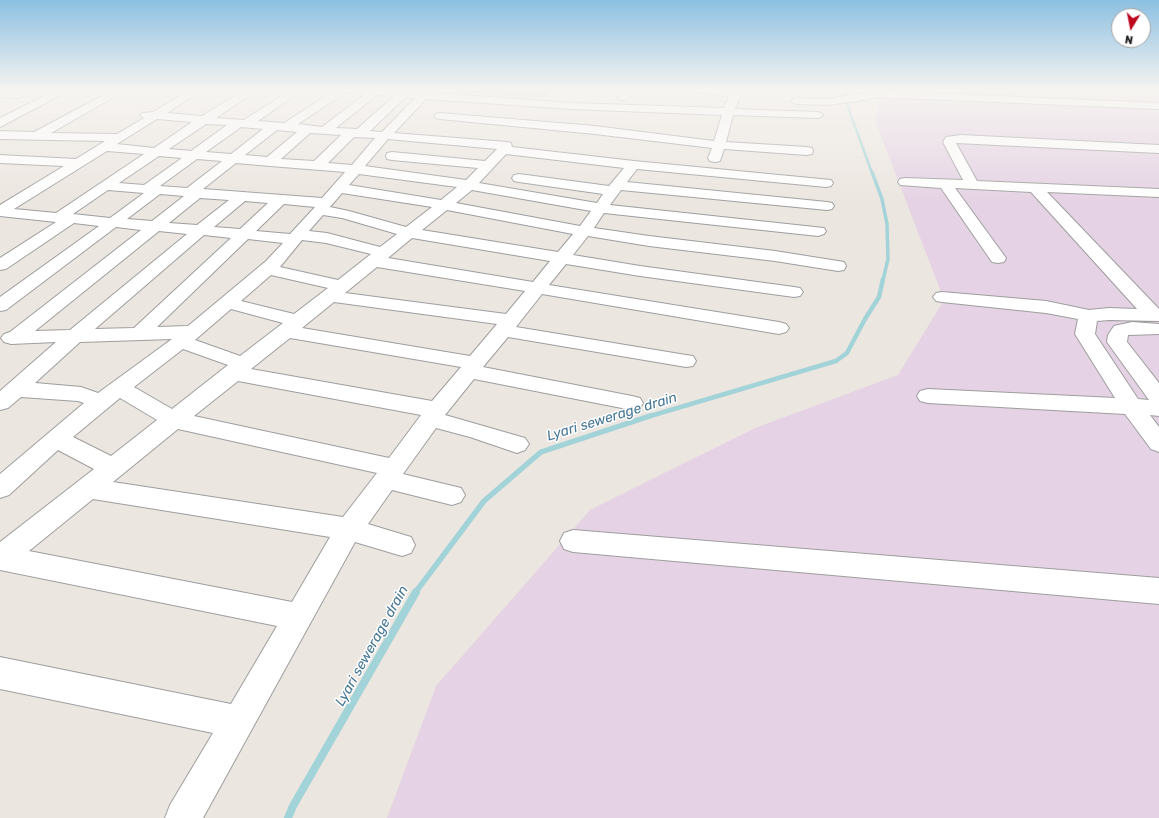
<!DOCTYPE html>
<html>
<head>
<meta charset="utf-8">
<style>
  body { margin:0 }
  #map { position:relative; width:1159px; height:818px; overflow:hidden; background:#ece6e0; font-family:Rubik,sans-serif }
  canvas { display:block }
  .north { position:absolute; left:1111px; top:8px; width:40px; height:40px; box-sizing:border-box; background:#fff; border:1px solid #a3a3a3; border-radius:50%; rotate:190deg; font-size:11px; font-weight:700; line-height:16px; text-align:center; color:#1a1a1a }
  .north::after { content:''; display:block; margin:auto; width:14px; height:18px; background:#bd081e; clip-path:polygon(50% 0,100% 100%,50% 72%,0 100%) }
</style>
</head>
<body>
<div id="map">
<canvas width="1159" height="818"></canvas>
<div class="north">N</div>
</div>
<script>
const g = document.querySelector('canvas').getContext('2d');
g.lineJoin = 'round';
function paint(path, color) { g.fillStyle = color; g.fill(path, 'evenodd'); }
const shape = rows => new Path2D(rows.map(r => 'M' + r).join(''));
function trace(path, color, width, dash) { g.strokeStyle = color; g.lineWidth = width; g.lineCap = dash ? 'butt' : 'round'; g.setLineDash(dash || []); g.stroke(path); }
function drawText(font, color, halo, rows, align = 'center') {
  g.font = font + ' Rubik,sans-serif'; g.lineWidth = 3; g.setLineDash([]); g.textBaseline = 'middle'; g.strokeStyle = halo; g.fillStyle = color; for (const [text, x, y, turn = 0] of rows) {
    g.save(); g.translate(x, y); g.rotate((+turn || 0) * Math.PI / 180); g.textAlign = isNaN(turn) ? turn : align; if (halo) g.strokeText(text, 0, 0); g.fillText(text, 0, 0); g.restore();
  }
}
paint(shape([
  [879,89,1159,89,1159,818,387,818,436,686,590,510,755,428,898,375,944,300,876,123]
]), '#e5d2e4');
paint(shape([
  [422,89,554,89,543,98]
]), '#a2c4a3');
trace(shape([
  [849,89,844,96,872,173]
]), '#a2d3d8', 2.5);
trace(shape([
  [872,172,882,199,887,224,888,259,883,280]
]), '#a2d3d8', 3.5);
trace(shape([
  [647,417,836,361,847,353,865,319,879,297,883,279]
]), '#a2d3d8', 4.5);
trace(shape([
  [415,593,484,501,541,452,650,416]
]), '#a2d3d8', 5.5);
trace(shape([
  [288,818,293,806,416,592]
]), '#a2d3d8', 8);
const minor = shape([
  [58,89,72,89,0,127,0,118,58,89],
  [115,89,128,89,51,133,117,134,144,118,140,115,142,113,153,112,191,89,204,89,167,113,202,116,246,89,259,89,216,118,244,120,292,89,304,89,258,121,284,123,332,92,330,89,382,89,571,103,724,108,729,96,688,92,683,89,743,89,735,109,817,112,821,113,823,115,821,117,817,118,733,115,726,142,807,147,812,148,813,151,812,154,807,155,724,149,720,161,715,162,710,161,708,158,712,148,595,134,440,119,436,118,434,116,436,114,440,113,595,126,714,141,722,115,571,109,426,99,394,133,507,142,511,143,512,147,634,161,831,180,833,183,831,186,826,187,637,169,627,182,827,202,832,203,834,206,832,209,827,210,621,190,610,205,824,228,826,231,824,234,818,236,604,213,594,228,649,236,775,251,838,261,844,262,846,266,844,270,838,271,775,261,649,246,588,236,573,255,640,266,794,287,800,288,803,292,800,296,794,297,640,276,566,264,549,285,779,322,786,324,789,328,786,332,779,334,542,294,516,327,686,355,693,356,696,361,693,366,686,367,508,337,483,367,632,396,640,398,643,403,640,408,632,410,474,379,445,415,525,438,529,444,525,450,517,453,470,437,436,428,403,474,461,488,465,495,461,502,452,505,392,490,368,524,411,537,415,545,411,553,402,556,355,542,203,818,165,818,170,805,213,733,0,689,0,657,231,704,277,626,0,570,0,542,94,469,58,450,9,495,0,498,0,474,84,403,78,401,21,397,8,408,0,410,0,391,56,342,11,344,4,342,1,338,4,334,10,332,141,230,116,227,6,310,0,311,0,297,99,226,74,223,6,269,0,270,0,258,56,222,0,216,0,205,64,166,0,163,0,155,76,159,105,141,0,139,0,131,34,132,115,89],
  [345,93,365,94,322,127,298,124,345,93],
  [377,95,394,96,357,129,336,128,377,95],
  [406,97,415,98,382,132,370,131,406,97],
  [157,119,192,122,154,148,117,144,157,119],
  [206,124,227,125,191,151,169,149,206,124],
  [241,127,263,129,231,154,206,152,241,127],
  [277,130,297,132,267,157,245,155,277,130],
  [310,133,341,135,314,161,281,159,310,133],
  [354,137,375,138,352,165,328,163,354,137],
  [388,139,497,149,485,161,392,152,387,153,386,156,387,159,392,160,478,168,466,180,365,166,388,139],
  [107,151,144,154,56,213,14,209,107,151],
  [506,154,624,168,609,186,519,174,514,175,512,178,514,181,519,182,603,194,597,203,479,183,506,154],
  [159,156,182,158,144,185,119,183,159,156],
  [197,159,222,161,187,188,160,186,197,159],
  [236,163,270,166,345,172,322,198,203,189,236,163],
  [359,174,457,187,441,200,349,185,359,174],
  [108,190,144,193,110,218,73,214,108,190],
  [472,190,591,211,580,226,456,203,472,190],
  [342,193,432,207,406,227,349,211,330,207,342,193],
  [160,194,184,196,152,221,127,219,160,194],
  [200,198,229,200,197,225,169,223,200,198],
  [245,201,268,203,240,229,214,227,245,201],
  [284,204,315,207,290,234,256,231,284,204],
  [447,210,573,234,558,252,422,230,447,210],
  [323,215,342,218,397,234,380,247,327,233,309,231,323,215],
  [159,231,187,234,70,330,35,331,159,231],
  [204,235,231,238,134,328,95,329,204,235],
  [412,238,550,261,533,282,388,258,412,238],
  [248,239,283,243,266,261,188,326,157,327,248,239],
  [302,240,326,243,371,254,338,280,280,267,302,240],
  [377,267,525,291,506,314,345,293,377,267],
  [271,275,328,288,294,314,241,301,271,275],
  [334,302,497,324,470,356,302,328,334,302],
  [231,309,283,323,240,356,195,340,231,309],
  [290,338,461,367,432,401,251,369,290,338],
  [172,339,98,393,81,387,35,383,80,342,172,339],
  [183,349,228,365,172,409,134,387,183,349],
  [238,381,421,415,389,458,194,416,238,381],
  [120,398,157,420,111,456,73,437,120,398],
  [178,429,377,473,343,517,113,482,178,429],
  [93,499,330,537,292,602,29,551,93,499],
  [625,89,636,89,627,100,619,100,618,98,625,89],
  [774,89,822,89,817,92,779,92,774,89],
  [0,91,19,92,24,95,19,98,0,97,0,91],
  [876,91,1159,103,1159,109,876,97,859,101,827,105,796,104,791,101,796,98,827,99,876,91],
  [961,135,1159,145,1159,153,956,143,977,181,1159,189,1159,197,1047,192,1159,309,1159,321,1109,320,1097,321,1095,334,1138,399,1149,400,1107,342,1108,335,1114,326,1132,322,1159,324,1159,334,1128,335,1127,342,1159,383,1159,416,1150,415,1159,427,1159,452,1151,449,1125,414,928,403,920,401,917,396,920,391,928,389,1115,398,1075,334,1078,319,1046,313,942,302,936,301,933,297,936,293,942,292,1046,301,1089,310,1109,308,1137,309,1031,192,955,188,1006,258,1004,262,998,263,992,262,941,188,900,185,898,182,900,179,905,178,963,180,943,142,946,137,961,135],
  [573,530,1159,578,1159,604,573,552,564,549,560,541,564,533,573,530]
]);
trace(minor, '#9e9e9e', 2);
paint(minor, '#fff');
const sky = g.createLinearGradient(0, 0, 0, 204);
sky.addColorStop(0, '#8cc0e2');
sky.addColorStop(0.44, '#f6f4f1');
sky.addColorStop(1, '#f6f4f100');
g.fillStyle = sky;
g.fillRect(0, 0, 1159, 204);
drawText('italic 14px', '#467896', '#fff', [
  ["Lyari sewerage drain",612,417,-17],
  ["Lyari sewerage drain",372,646,-61]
]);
</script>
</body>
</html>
